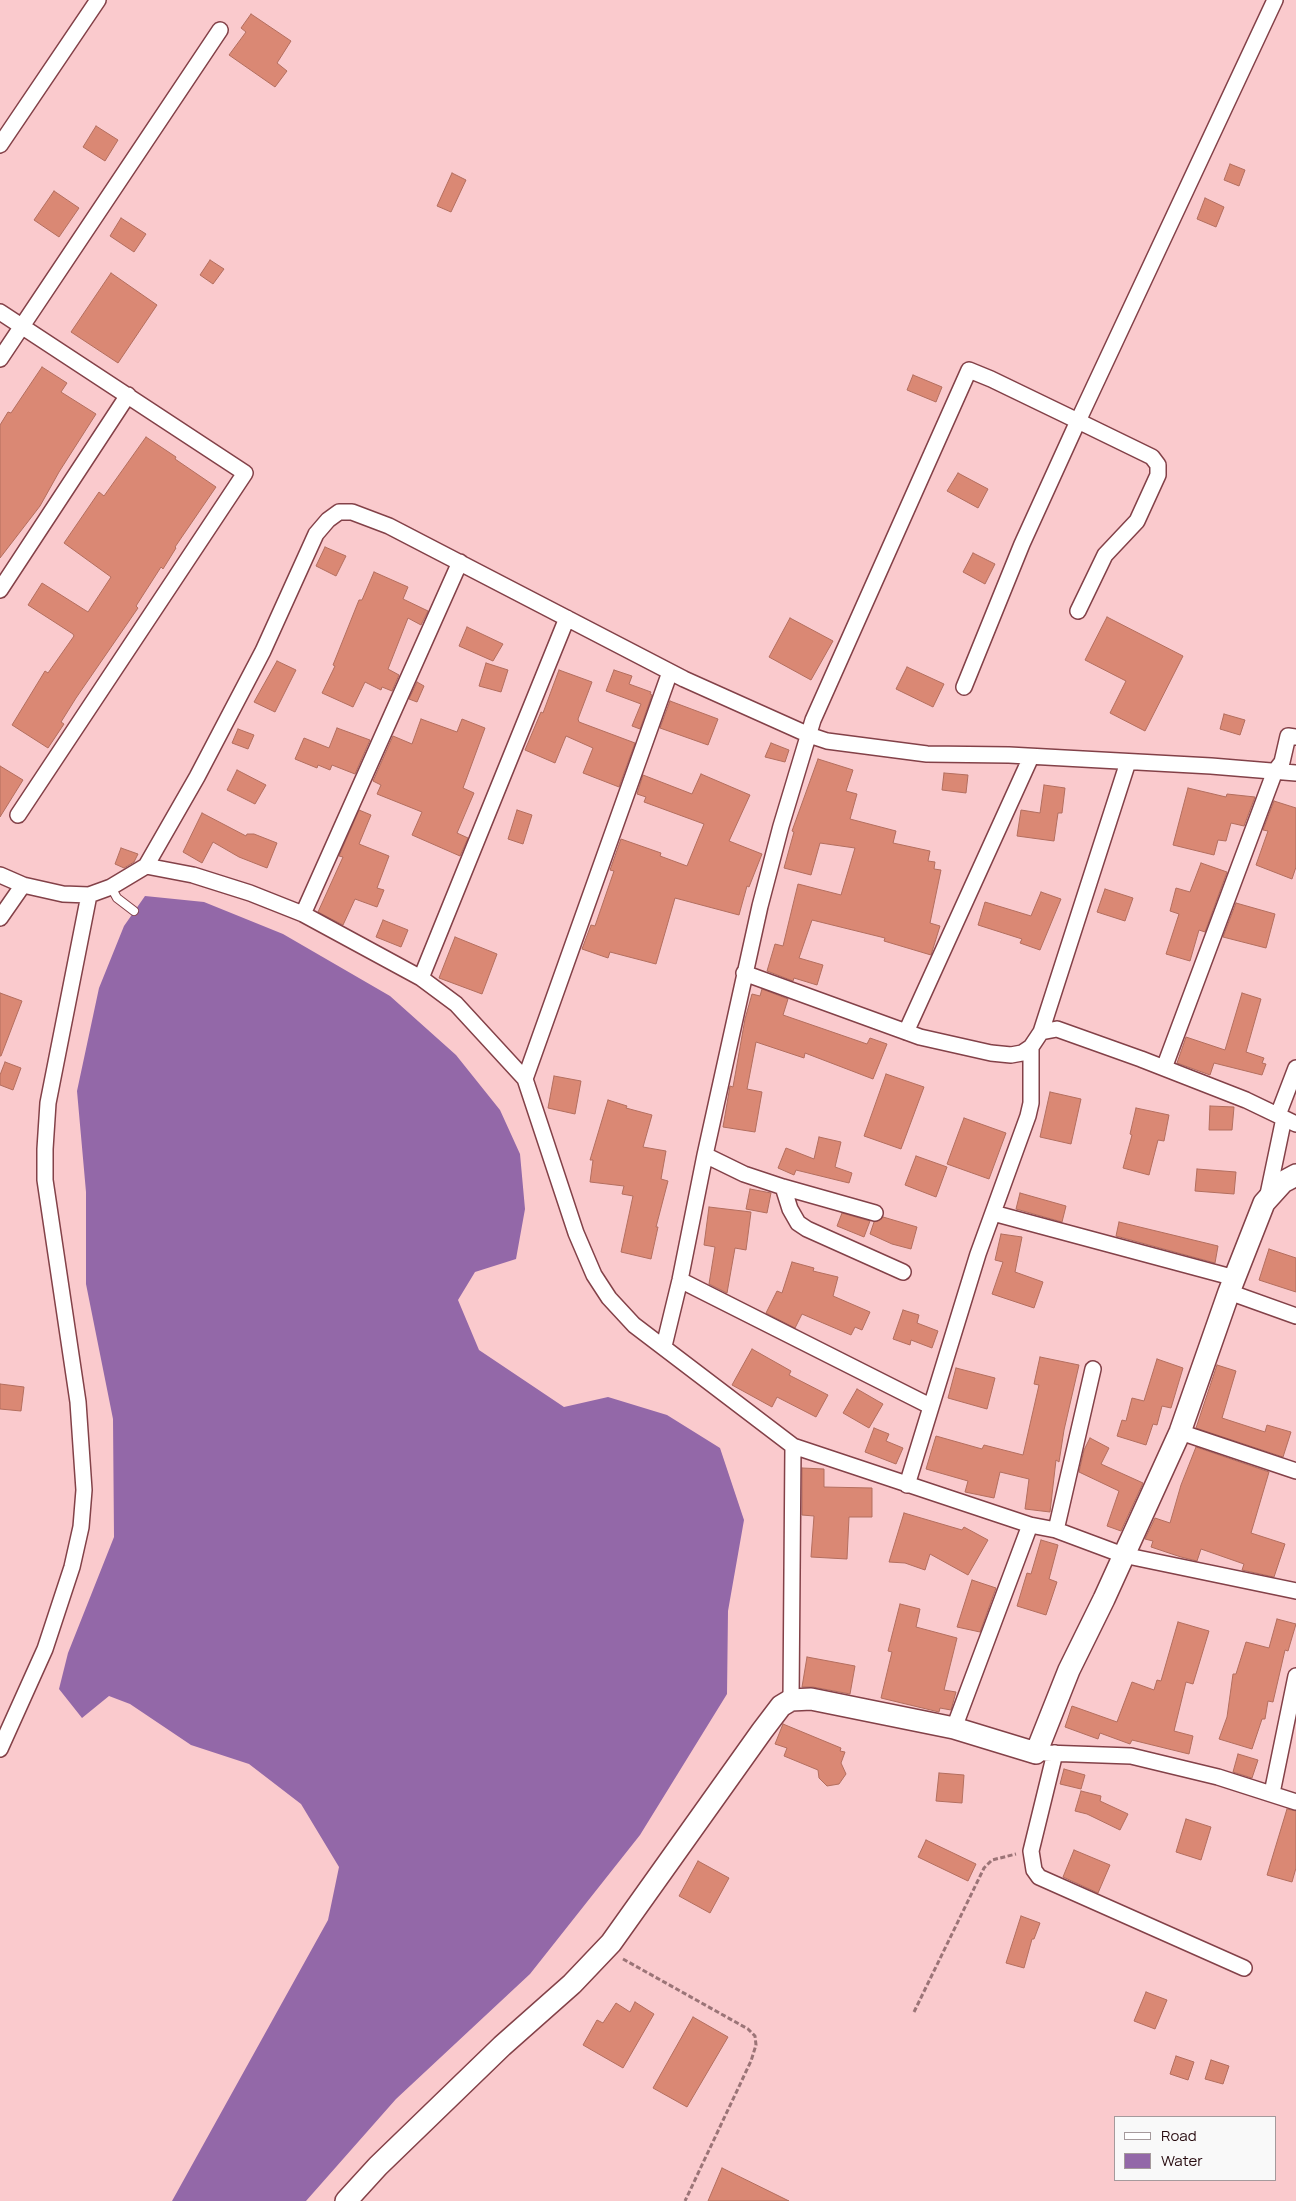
<!DOCTYPE html>
<html>
<head>
<meta charset="utf-8">
<style>
  body { margin:0 }
  #map { position:relative; width:1296px; height:2201px; overflow:hidden; background:#facacd; font-family:Manrope,sans-serif }
  canvas { display:block }
  .legend { position:absolute; left:1114px; top:2116px; width:162px; height:65px; box-sizing:border-box; background:#f9f9f9; border:1px solid #a59a9c; margin:0; padding:6px 9px; list-style:none; font-size:15px; color:#280c10 }
  .legend li { display:flex; align-items:center; gap:10px; height:25px }
  .legend b { width:25px; border:1px solid #a59a9c }
</style>
</head>
<body>
<div id="map">
<canvas width="1296" height="2201"></canvas>
<ul class="legend">
<li><b style="height:6px;background:#fff"></b>Road</li>
<li><b style="height:14px;background:#9368a8"></b>Water</li>
</ul>
</div>
<script>
const g = document.querySelector('canvas').getContext('2d');
g.lineJoin = 'round';
function paint(path, color) { g.fillStyle = color; g.fill(path, 'evenodd'); }
const shape = rows => new Path2D(rows.map(r => 'M' + r).join(''));
function trace(path, color, width, dash) { g.strokeStyle = color; g.lineWidth = width; g.lineCap = dash ? 'butt' : 'round'; g.setLineDash(dash || []); g.stroke(path); }
paint(shape([
  [145,896,204,902,283,934,390,996,456,1055,500,1110,520,1154,525,1209,516,1259,475,1272,458,1300,479,1350,564,1407,608,1397,667,1415,720,1448,744,1520,728,1611,727,1694,640,1835,530,1974,396,2099,306,2201,172,2201,328,1920,339,1867,301,1804,249,1764,191,1745,130,1704,109,1696,82,1718,59,1689,68,1653,114,1537,113,1419,86,1284,86,1192,77,1091,99,988,124,926]
]), '#9368a8');
const building = shape([
  [251,14,291,41,277,63,287,71,275,87,229,55,246,32,241,28,251,14],
  [96,126,118,140,105,161,83,147,96,126],
  [1230,164,1245,170,1239,186,1224,180,1230,164],
  [452,173,466,180,451,212,437,206,452,173],
  [54,191,79,208,59,237,34,220,54,191],
  [1205,198,1224,207,1216,227,1197,219,1205,198],
  [121,218,146,234,134,252,110,236,121,218],
  [210,260,224,269,213,284,200,275,210,260],
  [111,273,157,305,118,363,71,332,111,273],
  [42,367,67,383,61,392,96,414,59,472,40,506,0,558,0,425,8,412,11,413,42,367],
  [913,375,942,387,936,402,907,390,913,375],
  [146,437,176,457,175,459,216,487,175,547,176,548,163,569,161,567,136,606,138,608,76,698,61,722,64,724,48,748,12,725,45,671,48,673,74,636,73,634,28,605,42,583,88,612,111,577,64,543,99,492,104,496,146,437],
  [958,473,988,489,978,508,947,491,958,473],
  [325,547,346,556,336,576,316,566,325,547],
  [973,553,995,564,985,584,963,572,973,553],
  [374,572,408,587,403,599,428,611,421,625,408,618,388,669,399,675,392,691,382,687,381,690,365,682,353,707,322,693,335,666,333,665,359,600,362,600,374,572],
  [1107,617,1183,656,1145,731,1110,713,1126,681,1085,660,1107,617],
  [790,618,833,641,811,680,769,657,790,618],
  [467,627,503,644,493,661,459,646,467,627],
  [277,661,296,670,275,712,254,702,277,661],
  [486,663,508,670,501,692,479,686,486,663],
  [907,667,944,684,933,707,896,689,907,667],
  [559,670,592,682,578,719,579,722,635,743,619,787,583,773,593,748,566,736,555,763,525,750,541,712,543,713,559,670],
  [614,670,632,676,629,684,651,692,650,694,652,695,640,729,632,726,641,704,606,691,614,670],
  [417,682,424,686,417,702,409,699,417,682],
  [670,701,718,719,708,745,660,728,670,701],
  [1224,714,1245,720,1240,735,1220,729,1224,714],
  [421,719,457,732,462,719,485,728,463,788,474,793,457,833,468,838,460,856,412,835,422,812,377,794,381,785,373,781,393,736,412,744,421,719],
  [337,728,370,740,355,774,332,765,330,770,318,765,317,768,295,759,304,738,329,748,337,728],
  [238,729,254,735,248,749,232,743,238,729],
  [771,743,789,750,785,762,765,757,771,743],
  [818,759,853,770,846,791,857,794,850,819,896,831,893,843,930,851,928,861,935,862,934,869,941,870,930,923,940,926,931,955,884,941,885,938,812,920,799,958,823,965,817,985,794,978,793,981,767,971,775,944,783,946,798,884,841,895,855,848,820,843,811,875,784,868,794,832,792,831,818,759],
  [0,766,23,780,0,817,0,766],
  [237,770,266,785,255,804,227,790,237,770],
  [944,773,968,775,966,793,942,790,944,773],
  [701,774,750,795,729,841,762,854,749,887,747,886,739,915,675,898,656,964,610,952,608,958,582,949,591,925,595,926,614,871,610,870,621,839,661,853,660,856,687,866,704,824,644,802,646,797,637,794,643,775,692,794,701,774],
  [1044,785,1065,788,1062,813,1058,813,1054,841,1017,836,1021,810,1040,813,1044,785],
  [1188,788,1226,797,1227,794,1255,797,1244,826,1231,823,1226,841,1218,840,1214,855,1173,845,1188,788],
  [1274,801,1296,808,1296,867,1292,879,1256,865,1268,831,1263,830,1274,801],
  [359,810,371,815,359,844,389,856,377,888,384,890,377,907,355,899,343,925,318,912,343,857,339,856,359,810],
  [517,810,532,815,523,844,508,839,517,810],
  [202,813,246,836,247,834,254,834,277,843,267,868,239,857,213,842,202,863,183,852,202,813],
  [121,848,138,854,134,862,124,868,115,864,121,848],
  [1201,863,1227,872,1205,932,1199,930,1190,961,1166,954,1179,914,1170,911,1176,888,1190,892,1201,863],
  [1105,889,1133,898,1125,921,1097,912,1105,889],
  [1041,892,1061,899,1040,950,1020,943,1022,939,978,925,985,902,1031,916,1041,892],
  [1236,903,1275,914,1266,948,1223,937,1236,903],
  [383,920,408,930,401,947,376,937,383,920],
  [455,937,497,954,482,994,439,978,455,937],
  [762,989,788,999,783,1015,867,1044,870,1038,887,1044,873,1079,805,1053,804,1058,756,1042,747,1089,762,1092,755,1132,723,1127,730,1086,733,1087,745,1019,752,994,760,996,762,989],
  [0,993,22,1001,1,1056,0,1056,0,993],
  [1242,993,1261,999,1246,1052,1264,1058,1262,1063,1266,1064,1262,1075,1214,1063,1210,1075,1177,1063,1186,1037,1225,1050,1242,993],
  [5,1062,21,1068,13,1090,0,1085,0,1075,5,1062],
  [886,1074,924,1087,901,1149,864,1136,886,1074],
  [554,1076,581,1081,575,1114,548,1108,554,1076],
  [1050,1092,1081,1099,1071,1144,1040,1137,1050,1092],
  [608,1100,627,1106,626,1108,652,1115,643,1147,666,1151,661,1179,668,1181,656,1227,658,1227,651,1259,621,1252,633,1196,622,1194,624,1186,590,1182,593,1160,590,1160,608,1100],
  [1210,1106,1234,1107,1232,1130,1209,1130,1210,1106],
  [1136,1108,1169,1115,1164,1141,1158,1140,1149,1175,1123,1168,1132,1135,1130,1134,1136,1108],
  [964,1118,1006,1133,989,1179,947,1164,964,1118],
  [819,1137,841,1142,835,1167,852,1173,849,1183,796,1170,794,1175,778,1168,786,1148,814,1159,819,1137],
  [916,1156,947,1167,936,1197,905,1185,916,1156],
  [1197,1169,1236,1172,1234,1194,1195,1191,1197,1169],
  [750,1189,771,1193,767,1213,746,1209,750,1189],
  [1020,1193,1066,1206,1062,1222,1016,1209,1020,1193],
  [709,1207,751,1212,746,1250,735,1248,727,1293,709,1284,715,1247,704,1245,709,1207],
  [842,1213,870,1221,864,1237,837,1226,842,1213],
  [883,1217,917,1227,911,1249,892,1244,870,1234,874,1222,883,1217],
  [1119,1222,1218,1246,1215,1263,1116,1236,1119,1222],
  [1001,1234,1022,1237,1015,1272,1043,1282,1034,1308,992,1294,1003,1262,995,1260,1001,1234],
  [1269,1249,1296,1258,1296,1292,1259,1280,1269,1249],
  [792,1262,814,1268,813,1271,838,1277,833,1296,870,1312,862,1330,855,1327,851,1335,802,1314,795,1328,766,1313,777,1291,782,1293,792,1262],
  [903,1310,919,1315,917,1323,938,1331,932,1348,911,1340,910,1345,893,1339,903,1310],
  [752,1349,791,1371,789,1375,828,1395,816,1417,777,1397,772,1407,732,1385,752,1349],
  [1040,1357,1079,1365,1064,1430,1059,1462,1056,1460,1050,1512,1025,1509,1029,1479,1000,1472,994,1498,965,1492,968,1481,926,1469,936,1436,982,1449,984,1445,1023,1455,1039,1385,1034,1384,1040,1357],
  [1157,1359,1183,1368,1171,1408,1162,1406,1157,1425,1153,1424,1146,1445,1117,1436,1122,1420,1126,1421,1132,1398,1144,1401,1157,1359],
  [1217,1365,1236,1371,1222,1418,1265,1432,1267,1425,1291,1432,1283,1457,1196,1428,1217,1365],
  [956,1368,995,1378,987,1409,948,1398,956,1368],
  [0,1384,24,1387,21,1411,0,1409,0,1384],
  [857,1389,883,1404,869,1428,843,1413,857,1389],
  [874,1428,889,1434,886,1441,903,1448,896,1464,865,1452,874,1428],
  [1090,1438,1109,1448,1101,1464,1143,1483,1121,1531,1107,1526,1119,1491,1079,1472,1084,1450,1090,1438],
  [1196,1447,1269,1472,1251,1533,1285,1544,1274,1577,1242,1570,1244,1564,1201,1549,1197,1561,1181,1557,1151,1547,1153,1541,1145,1539,1155,1518,1170,1523,1181,1485,1196,1447],
  [802,1468,824,1469,824,1487,872,1488,872,1517,849,1517,847,1559,811,1557,814,1516,802,1515,802,1468],
  [904,1513,962,1530,964,1527,988,1540,968,1575,930,1554,925,1570,905,1563,889,1562,904,1513],
  [1041,1540,1058,1545,1049,1579,1057,1582,1046,1615,1017,1606,1027,1573,1031,1574,1041,1540],
  [972,1580,996,1588,980,1632,957,1627,972,1580],
  [900,1604,920,1609,916,1627,957,1638,944,1690,956,1692,951,1710,940,1708,939,1712,881,1698,892,1652,888,1651,900,1604],
  [1277,1619,1296,1624,1288,1651,1285,1650,1273,1702,1268,1701,1265,1719,1262,1719,1252,1749,1219,1739,1227,1717,1233,1674,1236,1674,1246,1642,1269,1648,1277,1619],
  [1178,1622,1209,1631,1193,1684,1186,1682,1174,1731,1193,1736,1189,1754,1132,1740,1130,1744,1100,1733,1098,1739,1065,1727,1072,1706,1117,1722,1132,1682,1154,1690,1157,1680,1161,1681,1178,1622],
  [807,1657,855,1666,850,1694,813,1687,802,1687,807,1657],
  [783,1724,841,1748,840,1751,845,1752,841,1763,846,1774,839,1784,827,1786,819,1778,818,1770,784,1756,787,1748,775,1744,783,1724],
  [1238,1754,1258,1760,1252,1778,1233,1772,1238,1754],
  [1064,1769,1085,1775,1081,1789,1060,1784,1064,1769],
  [939,1773,964,1775,962,1803,936,1801,939,1773],
  [1081,1791,1101,1796,1100,1801,1128,1814,1120,1830,1087,1814,1075,1811,1081,1791],
  [1287,1809,1296,1811,1296,1868,1292,1882,1267,1875,1287,1809],
  [1186,1819,1211,1827,1201,1860,1176,1852,1186,1819],
  [926,1840,976,1864,968,1881,918,1857,926,1840],
  [1074,1850,1110,1865,1098,1893,1063,1877,1074,1850],
  [698,1861,729,1878,710,1913,679,1896,698,1861],
  [1021,1916,1040,1923,1034,1939,1032,1939,1024,1968,1006,1963,1021,1916],
  [1146,1992,1167,2000,1155,2029,1134,2021,1146,1992],
  [635,2002,654,2014,623,2068,583,2045,597,2020,603,2023,616,2003,630,2012,635,2002],
  [693,2017,728,2037,687,2107,653,2088,693,2017],
  [1176,2056,1194,2062,1188,2080,1170,2074,1176,2056],
  [1211,2060,1229,2066,1223,2084,1205,2079,1211,2060],
  [722,2168,789,2201,708,2201,722,2168]
]);
paint(building, '#da8874');
trace(building, '#b36e5e', 1);
const service = shape([
  [111,887,117,898,134,911]
]);
const minor = shape([
  [0,145,98,0],
  [0,312,245,473,18,815],
  [0,359,220,30],
  [0,590,128,395],
  [1078,611,1105,555,1137,521,1158,475,1158,465,1152,457,1078,421,1275,0],
  [146,866,193,875,250,893,303,914,421,978,456,1004,525,1079,576,1233,594,1275,609,1298,634,1325,793,1446,1030,1525,1056,1530,1123,1555,1296,1591],
  [0,875,23,885,0,918],
  [23,885,63,894,89,895,111,887,146,866,197,777,263,651,316,534,328,520,339,512,352,512,389,526,684,679,809,735,827,741,927,754,1009,755,1211,766,1296,773],
  [303,914,460,562],
  [744,973,920,1037,991,1053,1011,1055,1022,1053,1031,1047,1041,1032,1057,1029,1141,1059,1246,1100,1296,1124],
  [421,978,567,618],
  [906,1032,1031,757],
  [1041,1032,1128,762],
  [1164,1068,1275,771,1282,762,1288,736,1296,737],
  [525,1079,670,672],
  [1278,1115,1296,1068],
  [705,1155,744,1174,783,1187,875,1213],
  [783,1187,790,1209,798,1223,807,1229,903,1272],
  [1267,1199,1284,1118],
  [993,1213,1235,1278],
  [680,1280,930,1406],
  [1229,1292,1296,1316],
  [664,1346,680,1280,705,1155,760,906,781,826,813,720,969,370,991,379,1078,421,1022,544,964,687],
  [1180,1432,1296,1471],
  [907,1485,978,1254,1028,1116,1031,1103,1031,1047],
  [1056,1530,1093,1369],
  [791,1700,793,1446],
  [954,1728,1030,1525],
  [0,1749,45,1649,72,1567,81,1527,84,1490,78,1402,45,1180,45,1149,48,1103,89,895],
  [1045,1753,1131,1756,1218,1777,1296,1802],
  [1055,1753,1031,1851,1034,1870,1039,1877,1244,1968],
  [1272,1793,1296,1676]
]);
const secondary = shape([
  [346,2201,378,2166,502,2046,572,1984,611,1943,762,1731,781,1706,791,1700,811,1699,954,1728,1036,1753,1069,1670,1104,1599,1180,1432,1229,1292,1264,1203,1283,1182,1296,1175]
]);
trace(service, '#834148', 10);
trace(minor, '#834148', 18);
trace(secondary, '#834148', 24);
trace(shape([
  [623,1959,748,2029,755,2036,756,2045,751,2061,685,2201],
  [914,2012,984,1868,992,1860,1016,1854]
]), '#9b7477', 3, [5, 2.5]);
trace(service, '#fff', 8);
trace(minor, '#fff', 15);
trace(secondary, '#fff', 21);
</script>
</body>
</html>
